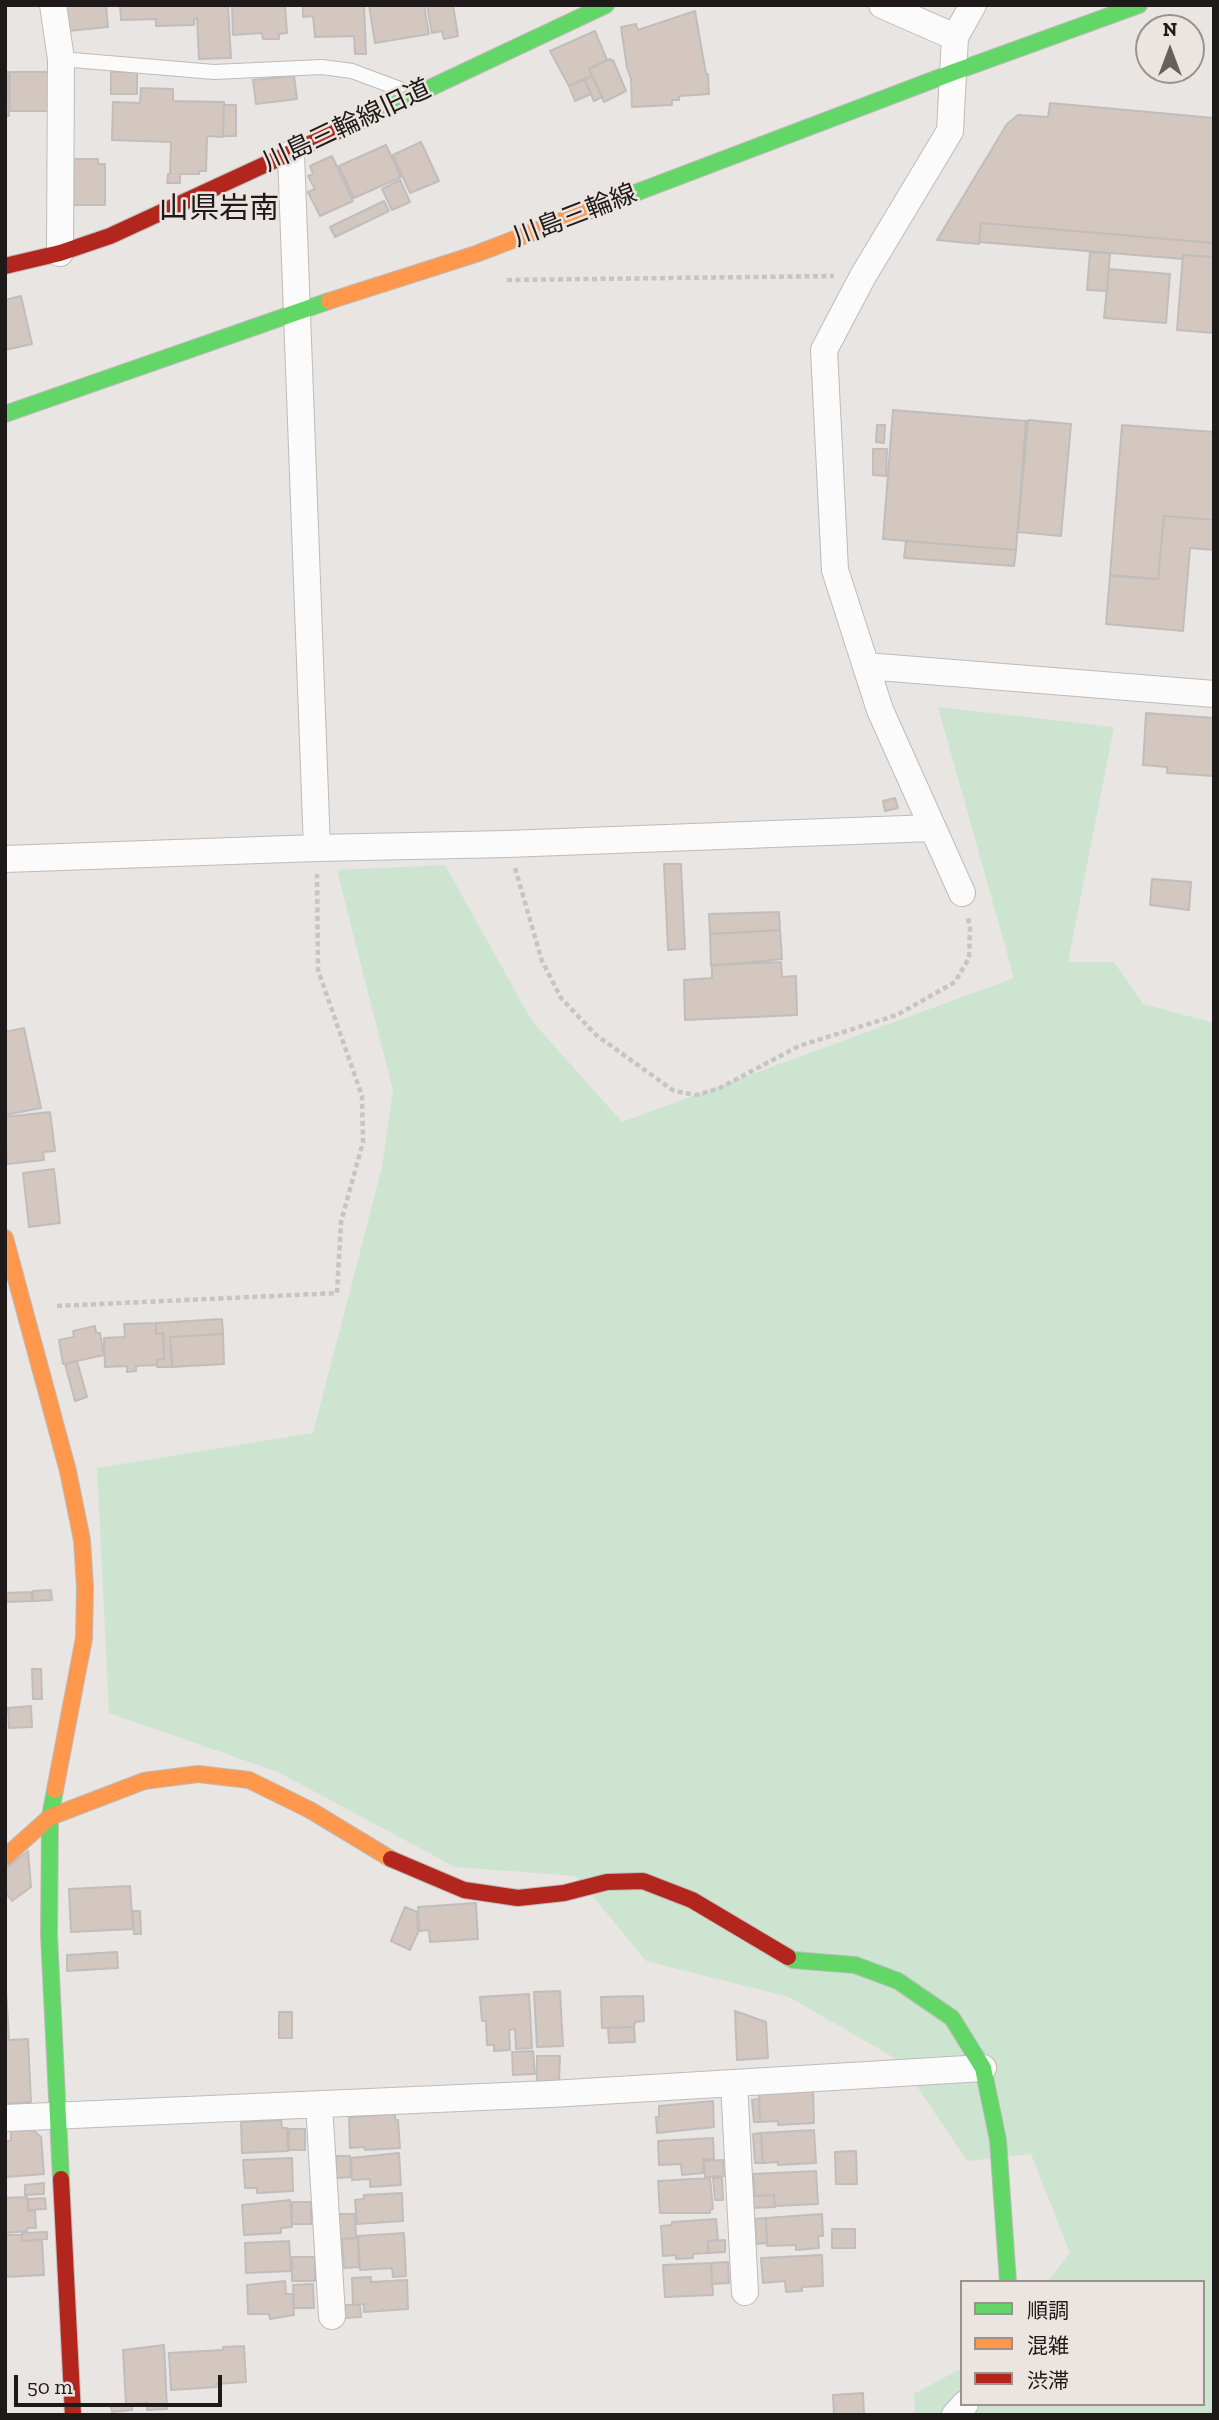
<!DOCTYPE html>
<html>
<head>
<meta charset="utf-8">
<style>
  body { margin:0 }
  #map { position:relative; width:1219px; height:2420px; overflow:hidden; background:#e8e5e2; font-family:"Zilla Slab","Noto Sans JP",serif }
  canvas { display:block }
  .frame { position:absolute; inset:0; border:7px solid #1d1a19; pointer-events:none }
  .legend { position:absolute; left:960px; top:2280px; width:245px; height:126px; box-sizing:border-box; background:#ebe4df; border:2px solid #999390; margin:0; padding:9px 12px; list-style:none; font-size:21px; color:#1d1a19 }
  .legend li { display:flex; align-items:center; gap:14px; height:35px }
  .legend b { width:35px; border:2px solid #999390 }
  .north { position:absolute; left:1135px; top:14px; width:70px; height:70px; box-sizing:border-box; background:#ebe4df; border:2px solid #999390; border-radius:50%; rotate:0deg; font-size:19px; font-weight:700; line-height:28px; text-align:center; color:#1d1a19 }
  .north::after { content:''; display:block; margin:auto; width:24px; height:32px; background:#64615f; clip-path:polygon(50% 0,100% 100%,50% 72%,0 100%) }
  .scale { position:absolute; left:14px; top:2375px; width:208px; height:32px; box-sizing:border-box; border:4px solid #1d1a19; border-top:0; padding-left:9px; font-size:21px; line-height:24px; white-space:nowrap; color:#1d1a19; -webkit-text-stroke:5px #ebe4df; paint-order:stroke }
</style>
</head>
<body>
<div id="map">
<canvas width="1219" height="2420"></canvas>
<div class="frame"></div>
<ul class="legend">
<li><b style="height:9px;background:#63d668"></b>順調</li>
<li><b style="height:9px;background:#ff974d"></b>混雑</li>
<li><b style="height:9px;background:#b3261e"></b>渋滞</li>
</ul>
<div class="north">N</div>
<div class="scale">50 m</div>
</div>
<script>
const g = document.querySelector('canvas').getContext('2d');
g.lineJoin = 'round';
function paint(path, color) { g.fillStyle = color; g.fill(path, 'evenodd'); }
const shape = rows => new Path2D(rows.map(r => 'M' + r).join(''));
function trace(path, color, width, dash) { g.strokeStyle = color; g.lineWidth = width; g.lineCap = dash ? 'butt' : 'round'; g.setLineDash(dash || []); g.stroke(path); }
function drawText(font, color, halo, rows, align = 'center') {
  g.font = font + ' "Zilla Slab","Noto Sans JP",serif'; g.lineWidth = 5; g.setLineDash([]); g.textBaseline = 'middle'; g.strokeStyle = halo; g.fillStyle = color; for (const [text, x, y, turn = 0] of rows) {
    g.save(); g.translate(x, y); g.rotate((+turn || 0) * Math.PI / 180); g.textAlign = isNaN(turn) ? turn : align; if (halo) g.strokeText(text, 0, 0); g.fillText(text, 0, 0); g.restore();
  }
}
paint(shape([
  [938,707,1114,727,1068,962,1114,962,1143,1004,1214,1023,1214,2415,915,2415,914,2394,962,2368,962,2404,1203,2404,1203,2282,1047,2282,1070,2253,1031,2154,967,2161,900,2061,789,1997,646,1961,576,1876,455,1867,278,1772,109,1713,97,1468,313,1433,382,1167,393,1091,337,870,445,865,532,1021,622,1122,1014,978]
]), '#cde5d0');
const building = shape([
  [65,5,106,5,108,27,68,31,65,5],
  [120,5,228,5,231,58,199,59,197,18,194,19,194,25,156,26,156,19,121,20,120,5],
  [232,5,285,5,287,33,279,34,279,39,263,39,262,33,233,35,232,5],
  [303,5,364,5,366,54,355,54,354,36,315,37,313,16,303,17,303,5],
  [369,5,424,5,429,34,375,43,369,5],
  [427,5,453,5,458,36,444,39,442,31,432,33,427,5],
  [695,11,706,74,708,74,709,94,679,96,679,100,672,100,672,105,632,107,631,79,627,68,621,27,636,24,638,30,695,11],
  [595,31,607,60,589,69,592,76,569,86,550,51,595,31],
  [610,59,612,61,613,60,626,91,604,102,589,69,610,59],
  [5,72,8,72,9,116,5,116,5,72],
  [10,72,48,72,48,111,10,111,10,72],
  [111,72,137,72,137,94,111,94,111,72],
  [294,76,297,99,256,104,253,80,294,76],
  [592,76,602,97,594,101,584,79,592,76],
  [584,79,591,94,575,101,569,86,584,79],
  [141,88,173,89,173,101,224,102,223,137,207,136,206,171,199,171,199,174,180,174,180,183,167,183,168,174,170,174,171,142,112,140,113,102,140,103,141,88],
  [1050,103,1214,118,1214,243,981,223,979,244,937,240,1007,124,1018,115,1048,117,1050,103],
  [224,105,236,105,236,136,223,136,224,105],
  [421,142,439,181,410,193,393,155,421,142],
  [386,145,401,177,354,198,339,166,386,145],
  [332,156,353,201,320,216,308,192,315,189,308,176,313,174,310,166,332,156],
  [72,159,98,159,98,164,105,164,105,205,72,205,72,159],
  [400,180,410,202,392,210,382,189,400,180],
  [384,201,389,211,335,237,330,227,384,201],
  [981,223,1214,243,1214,257,1183,255,1183,259,979,242,981,223],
  [1090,252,1110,253,1107,291,1087,290,1090,252],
  [1183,255,1214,257,1214,333,1177,330,1183,255],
  [1109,269,1170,274,1166,323,1104,318,1109,269],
  [21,296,32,344,5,350,5,300,21,296],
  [893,410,1026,421,1016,550,883,539,893,410],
  [1028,420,1071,424,1061,536,1018,532,1028,420],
  [877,425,885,425,884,443,876,442,877,425],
  [1122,425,1214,432,1214,520,1164,516,1158,579,1110,575,1122,425],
  [873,449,887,449,886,476,873,475,873,449],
  [1164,516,1214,520,1214,550,1190,548,1183,631,1106,624,1110,576,1158,579,1164,516],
  [906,541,1016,550,1014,566,904,558,906,541],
  [1146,713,1214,718,1214,776,1167,773,1167,767,1143,765,1146,713],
  [895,798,898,808,885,811,883,801,895,798],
  [664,864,681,864,685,949,668,950,664,864],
  [1152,879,1191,882,1189,910,1150,905,1152,879],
  [779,912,780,930,710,934,709,914,779,912],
  [780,930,782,959,711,966,710,934,780,930],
  [781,962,782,977,796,976,797,1015,685,1020,684,980,712,978,712,965,781,962],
  [24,1028,41,1108,5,1115,5,1032,24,1028],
  [50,1112,55,1151,43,1152,44,1160,7,1164,5,1117,50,1112],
  [54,1169,60,1223,29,1227,23,1173,54,1169],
  [222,1319,223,1334,170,1337,172,1367,157,1367,157,1360,164,1359,163,1333,156,1334,156,1323,222,1319],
  [156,1323,156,1334,163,1333,164,1359,157,1360,157,1365,136,1366,136,1371,127,1372,127,1366,105,1367,104,1338,125,1337,124,1324,156,1323],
  [95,1326,96,1333,100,1333,104,1355,63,1364,59,1340,74,1337,73,1331,95,1326],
  [223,1334,224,1364,172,1367,170,1337,223,1334],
  [77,1361,87,1397,75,1401,65,1364,77,1361],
  [51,1590,52,1600,33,1601,33,1591,51,1590],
  [31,1592,32,1601,5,1602,5,1593,31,1592],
  [32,1669,41,1669,42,1699,33,1699,32,1669],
  [31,1706,32,1727,9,1728,8,1708,31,1706],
  [28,1851,31,1887,12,1901,5,1892,5,1869,28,1851],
  [130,1886,133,1929,71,1932,69,1889,130,1886],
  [476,1903,478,1939,430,1942,429,1930,419,1931,418,1907,476,1903],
  [405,1907,417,1912,418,1932,410,1950,391,1941,405,1907],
  [133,1911,140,1911,141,1934,134,1934,133,1911],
  [117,1952,118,1968,67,1971,67,1955,117,1952],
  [5,1972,9,2040,28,2039,31,2102,5,2104,5,1972],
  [560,1991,563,2046,537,2047,534,1992,560,1991],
  [529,1994,532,2048,516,2049,515,2029,509,2030,510,2050,494,2051,494,2045,487,2045,486,2021,482,2021,480,1997,529,1994],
  [643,1996,644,2021,635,2022,634,2027,602,2028,601,1997,643,1996],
  [735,2011,766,2022,768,2058,737,2060,735,2011],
  [279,2012,292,2012,292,2038,279,2038,279,2012],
  [634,2027,635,2042,609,2043,608,2028,634,2027],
  [533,2051,535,2074,513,2075,512,2052,533,2051],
  [537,2056,560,2056,559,2082,537,2081,537,2056],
  [813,2091,814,2123,778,2125,778,2121,760,2122,759,2094,813,2091],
  [759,2099,760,2122,754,2122,752,2100,759,2099],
  [713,2101,714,2127,657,2133,656,2117,659,2117,659,2106,713,2101],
  [395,2114,395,2120,398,2120,400,2148,365,2150,365,2147,350,2148,349,2117,395,2114],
  [281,2120,282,2128,287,2128,288,2151,242,2153,241,2122,281,2120],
  [289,2129,305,2129,305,2150,289,2150,289,2129],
  [33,2130,41,2137,44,2174,5,2177,5,2141,11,2141,11,2131,33,2130],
  [814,2130,816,2163,778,2165,778,2162,763,2163,761,2133,814,2130],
  [761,2133,763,2163,755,2163,753,2134,761,2133],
  [713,2138,714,2159,703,2159,703,2173,682,2175,681,2164,659,2165,658,2141,713,2138],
  [856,2151,857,2184,836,2184,835,2152,856,2151],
  [399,2153,401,2185,370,2187,370,2179,352,2180,351,2158,399,2153],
  [336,2156,350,2156,351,2177,336,2178,336,2156],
  [292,2158,293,2191,257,2193,257,2188,245,2188,243,2160,292,2158],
  [723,2160,724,2176,705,2177,704,2161,723,2160],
  [816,2171,818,2204,775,2206,774,2195,755,2196,753,2174,816,2171],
  [710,2178,713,2209,710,2210,710,2213,660,2213,658,2181,710,2178],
  [713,2178,722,2178,723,2200,715,2200,713,2178],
  [44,2183,44,2194,25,2195,25,2185,44,2183],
  [402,2193,403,2221,357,2224,355,2200,364,2199,364,2195,402,2193],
  [774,2195,775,2207,753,2208,753,2196,774,2195],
  [27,2197,28,2211,35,2211,36,2228,27,2228,27,2231,5,2233,5,2198,27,2197],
  [45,2198,46,2209,29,2210,28,2199,45,2198],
  [290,2200,292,2227,281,2228,281,2233,244,2235,242,2205,290,2200],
  [292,2202,311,2202,311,2224,292,2224,292,2202],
  [339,2214,355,2214,356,2238,339,2239,339,2214],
  [822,2214,823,2236,818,2236,819,2248,796,2250,796,2245,767,2246,766,2218,822,2214],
  [766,2218,767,2243,756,2244,755,2219,766,2218],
  [716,2219,718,2240,708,2241,708,2253,693,2254,693,2258,676,2259,676,2255,663,2256,661,2226,672,2225,672,2222,716,2219],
  [832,2229,855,2229,855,2248,832,2248,832,2229],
  [47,2232,47,2239,22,2241,22,2233,47,2232],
  [404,2233,406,2276,393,2277,392,2268,360,2270,358,2236,404,2233],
  [5,2235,22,2235,22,2241,42,2240,44,2275,5,2277,5,2235],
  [358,2238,359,2267,344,2268,342,2239,358,2238],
  [725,2240,725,2252,709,2253,708,2241,725,2240],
  [289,2241,291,2271,246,2273,245,2243,289,2241],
  [822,2255,823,2286,802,2287,802,2291,786,2292,785,2281,763,2283,761,2258,822,2255],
  [292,2257,315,2257,315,2281,292,2281,292,2257],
  [728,2262,729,2283,712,2284,711,2263,728,2262],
  [711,2263,713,2295,665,2297,663,2265,711,2263],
  [371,2277,371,2282,407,2280,408,2309,364,2312,364,2304,353,2305,352,2278,371,2277],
  [285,2281,286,2294,293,2294,294,2315,270,2319,269,2314,248,2314,247,2285,285,2281],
  [313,2284,314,2308,294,2308,293,2285,313,2284],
  [345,2305,360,2305,361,2317,345,2318,345,2305],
  [164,2345,167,2409,147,2410,147,2403,126,2404,123,2350,164,2345],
  [244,2346,246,2382,216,2384,217,2387,171,2390,169,2353,223,2350,223,2347,244,2346],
  [863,2393,864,2415,834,2415,833,2395,863,2393],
  [132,2404,132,2410,112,2412,111,2405,132,2404]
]);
paint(building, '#d3c7bf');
trace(building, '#c0bdbc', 2);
const lane = shape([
  [61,59,214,72,322,67,352,71,408,92]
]);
const street = shape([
  [53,5,61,59,60,253],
  [882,5,955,37],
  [291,154,317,848],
  [866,666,1214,694],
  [5,859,317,848,507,844,932,828],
  [962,893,880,710,835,570,824,350,863,276,950,131,955,37,973,5],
  [734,2083,745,2292],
  [319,2104,332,2316],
  [5,2118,551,2094,983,2068],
  [955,2415,965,2404]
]);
const fast = shape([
  [364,119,606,5],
  [614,201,954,72,1139,5],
  [5,414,329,301],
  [55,1790,50,1817,49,1935,61,2179],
  [788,1957,793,1960,855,1965,898,1981,952,2018,983,2068,998,2140,1008,2282]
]);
const slow = shape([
  [329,301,476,254,614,201],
  [5,1238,68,1471,82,1540,85,1587,84,1638,55,1790],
  [5,1857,50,1817,144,1781,198,1774,249,1780,310,1810,391,1859]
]);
const jam = shape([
  [5,266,60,253,110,236,364,119],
  [391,1859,464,1890,518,1898,564,1893,607,1882,643,1881,692,1900,788,1957],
  [61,2179,73,2415]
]);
trace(lane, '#bebbb9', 16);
trace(street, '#bebbb9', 28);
trace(fast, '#bebbb9', 18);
trace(slow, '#bebbb9', 18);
trace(jam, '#bebbb9', 18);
trace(shape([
  [507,280,834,276],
  [515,868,542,961,561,998,596,1035,674,1091,696,1095,718,1089,799,1046,897,1015,955,982,969,958,970,929,968,918],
  [57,1306,337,1293,341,1222,363,1142,362,1096,318,970,317,874]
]), '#c6c5c4', 4.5, [5, 3.5]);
trace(lane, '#fcfbfb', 14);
trace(street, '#fcfbfb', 26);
trace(fast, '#63d668', 16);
trace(slow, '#ff974d', 16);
trace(jam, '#b3261e', 16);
drawText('26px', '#1d1a19', '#ebe4df', [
  ["川島三輪線旧道",347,126,-25],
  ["川島三輪線",575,216,-21]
]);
drawText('30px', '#1d1a19', '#ebe4df', [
  ["山県岩南",219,209]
]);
</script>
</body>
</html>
